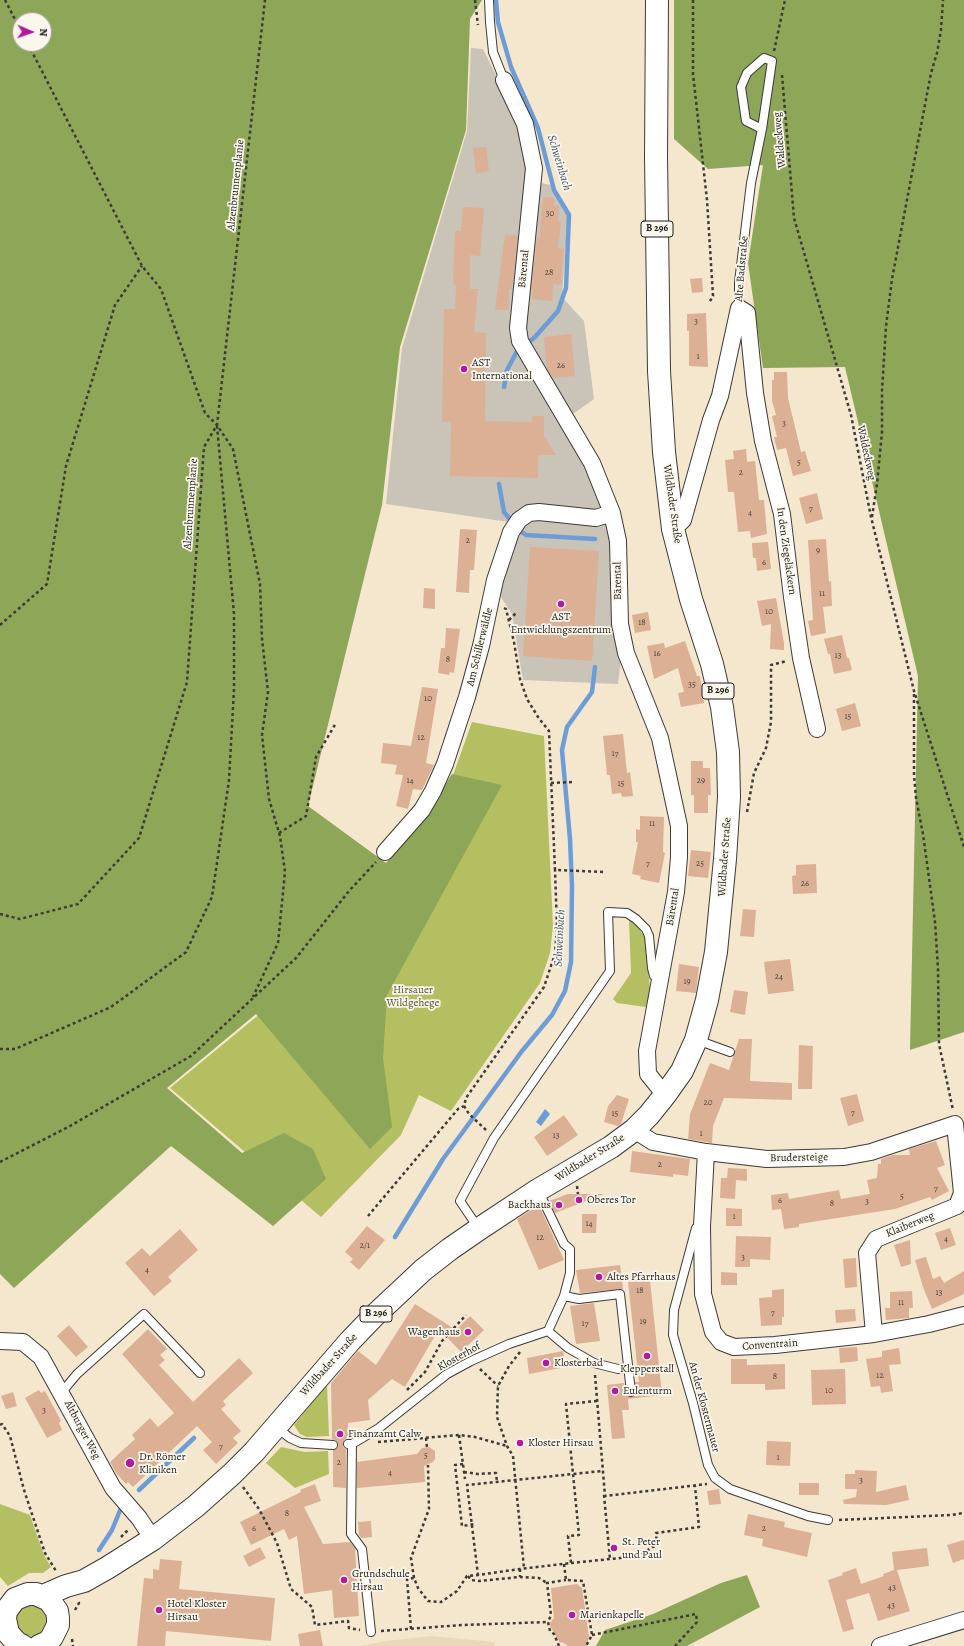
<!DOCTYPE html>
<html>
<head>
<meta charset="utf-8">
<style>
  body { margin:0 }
  #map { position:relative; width:964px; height:1646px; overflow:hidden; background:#f5e6ce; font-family:Alegreya,serif }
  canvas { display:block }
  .north { position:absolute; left:12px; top:12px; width:40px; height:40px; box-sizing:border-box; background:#fbf7ec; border:1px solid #a29f99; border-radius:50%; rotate:92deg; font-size:11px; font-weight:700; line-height:16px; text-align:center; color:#1c1c1c }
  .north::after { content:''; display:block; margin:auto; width:14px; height:18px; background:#b5179e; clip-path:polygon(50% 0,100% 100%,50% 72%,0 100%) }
</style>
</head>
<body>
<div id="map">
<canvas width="964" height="1646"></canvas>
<div class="north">N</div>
</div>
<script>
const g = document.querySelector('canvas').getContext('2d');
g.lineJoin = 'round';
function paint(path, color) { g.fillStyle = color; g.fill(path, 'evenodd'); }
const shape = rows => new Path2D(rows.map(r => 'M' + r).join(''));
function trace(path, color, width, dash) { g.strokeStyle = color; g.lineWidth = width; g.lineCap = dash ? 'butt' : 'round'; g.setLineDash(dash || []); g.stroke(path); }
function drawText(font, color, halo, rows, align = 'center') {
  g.font = font + ' Alegreya,serif'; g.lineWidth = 3.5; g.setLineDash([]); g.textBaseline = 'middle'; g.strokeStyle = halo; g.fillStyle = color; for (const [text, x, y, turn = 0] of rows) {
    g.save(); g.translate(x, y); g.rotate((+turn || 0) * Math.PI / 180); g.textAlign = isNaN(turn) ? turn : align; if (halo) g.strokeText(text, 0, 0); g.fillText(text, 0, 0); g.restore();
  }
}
paint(shape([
  [431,1636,495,1642,495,1646,360,1646,386,1641]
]), '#ead8ba');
paint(shape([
  [471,48,483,49,524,132,530,181,551,185,568,216,562,297,584,321,594,399,563,421,581,451,602,502,609,534,612,613,621,660,618,684,523,680,512,614,497,591,523,524,386,504,402,348,467,131]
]), '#cac3b8');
paint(shape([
  [472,722,544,736,553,926,550,953,540,983,451,1111,419,1095,401,1135,321,1217,170,1088,261,1013,447,792],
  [629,920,637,925,645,938,650,989,646,1007,617,1003,613,999,631,973],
  [327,1384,329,1436,307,1437,300,1434,294,1425],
  [281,1447,305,1452,328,1451,329,1474,295,1488,266,1463],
  [0,1504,30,1515,44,1555,51,1567,43,1573,29,1573,8,1586,0,1577],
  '15 1620a16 16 0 1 1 32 0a16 16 0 1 1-32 0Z'
]), '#b3bf61');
paint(shape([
  [0,0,482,0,470,19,466,130,400,347,382,505,308,806,386,863,424,818,452,774,502,785,387,995,383,1058,392,1127,370,1149,256,1014,167,1088,242,1153,284,1133,313,1149,326,1179,273,1226,171,1146,14,1288,0,1274],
  [20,20,44,20,44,44,20,44],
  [674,0,964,0,964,1032,910,1050,918,676,845,367,763,368,748,263,763,165,708,169,674,139],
  [747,1575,760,1607,687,1646,596,1646,605,1630,653,1614,721,1583]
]), '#8ea657');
paint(shape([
  [545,1109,550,1114,541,1126,536,1122]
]), '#6d9dd7');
trace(shape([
  [496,0,498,22,511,67,538,128,554,190,569,215,566,288,558,311,535,337,516,353,507,370,504,387],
  [499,484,504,512,519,530,526,535,595,539],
  [395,1237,443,1159,522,1051,552,1015,565,991,571,962,572,886,570,839,562,750,567,727,592,692,595,667],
  [139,1490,194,1438],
  [99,1550,112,1530,121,1508]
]), '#6d9dd7', 4.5);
paint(shape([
  [486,147,489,171,476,173,473,148],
  [543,197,554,198,554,205,559,206,558,221,561,222,558,248,564,249,561,285,553,284,552,301,532,299,533,289,531,289,537,238,539,238],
  [463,207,484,208,480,256,470,255,470,289,478,289,474,332,486,333,485,421,532,422,532,416,544,416,544,436,556,455,538,455,538,478,450,476,451,422,442,422,444,309,455,309,456,285,453,284,455,231,461,231],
  [505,234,518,236,512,289,509,289,509,310,495,310],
  [702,278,703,292,692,293,690,279],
  [706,313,708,367,689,366,689,331,687,331,687,314],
  [571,334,575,376,553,378,547,369,544,337],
  [774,372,787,372,788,398,801,452,805,451,811,471,793,476,786,448,777,450,774,437,777,437,772,416,776,415,772,401,772,380,774,380],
  [746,449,747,462,755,461,759,500,764,500,767,534,751,538,750,531,738,532,734,492,728,492,725,460,734,459,733,451],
  [817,493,823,519,806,524,799,498],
  [460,529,477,530,474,570,470,570,469,593,456,592],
  [826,539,829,582,831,581,832,606,823,607,826,633,811,636,808,621,813,620,808,540],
  [768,542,771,569,757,571,756,558,753,558,752,543],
  [530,547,599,551,592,661,523,656],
  [424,588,435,589,435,609,423,608],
  [776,598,784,643,784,650,770,649,771,624,762,626,757,601],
  [648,612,651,630,635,633,632,615],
  [446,628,460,629,454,673,450,672,449,675,438,673,441,648,445,648],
  [842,635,847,658,849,658,852,670,834,674,830,654,828,654,824,639],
  [685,641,697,676,700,676,704,703,681,707,678,693,684,692,678,668,654,679,647,646,664,643,665,648],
  [422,687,438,689,426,763,434,765,422,790,413,789,408,809,396,806,403,775,395,774,397,765,381,763,383,743,411,746],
  [855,703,861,726,842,731,836,709],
  [623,734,627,773,630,772,633,796,622,797,621,793,612,794,610,775,607,775,603,736],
  [691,761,703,761,703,768,710,768,711,795,708,795,708,813,694,813,694,795,691,795],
  [640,816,664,817,663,852,665,853,659,883,640,879,641,876,632,874,638,842,636,842,636,829,640,830],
  [691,850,711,852,708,878,688,876],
  [816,864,817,893,793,894,792,876,796,875,796,865],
  [743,909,756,910,754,937,740,936],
  [790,959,794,991,768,994,764,962],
  [679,964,699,967,696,993,676,991],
  [734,990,748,992,745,1015,730,1012],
  [739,1039,752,1039,750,1081,792,1083,792,1100,724,1098,713,1126,712,1143,688,1139,690,1114,710,1063,729,1070],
  [799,1045,813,1046,812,1089,798,1089],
  [857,1094,864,1121,848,1126,840,1098],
  [617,1095,629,1099,621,1124,618,1126,604,1122,608,1106],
  [564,1115,578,1135,547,1156,534,1137],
  [936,1141,945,1165,937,1168,949,1191,932,1200,930,1197,895,1209,799,1224,799,1227,784,1229,781,1209,772,1210,771,1195,788,1193,789,1199,839,1190,841,1199,870,1194,867,1180,877,1178,878,1164,881,1164,881,1159,893,1155,910,1155,909,1149],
  [632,1151,690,1159,688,1176,673,1174,673,1177,630,1172],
  [728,1168,747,1169,747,1181,736,1180,735,1199,720,1198,721,1178,727,1178],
  [568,1194,604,1194,555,1213,549,1201],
  [539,1205,564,1260,539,1270,517,1219],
  [726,1208,742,1209,742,1226,726,1226],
  [582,1214,597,1214,596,1233,582,1233],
  [367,1226,385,1240,359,1270,350,1262,353,1259,345,1252],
  [950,1228,956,1245,941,1250,935,1233],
  [180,1229,198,1250,168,1277,172,1281,154,1296,125,1263,142,1248,150,1256],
  [736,1236,771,1237,770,1260,750,1259,750,1267,735,1267],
  [910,1240,911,1264,901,1267,894,1245],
  [926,1257,933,1279,940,1276,944,1283,964,1271,964,1294,932,1309,923,1287,915,1260],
  [856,1258,857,1287,845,1288,843,1259],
  [620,1265,623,1289,580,1293,576,1270],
  [721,1272,737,1273,737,1285,721,1285],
  [650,1280,662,1395,628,1399,629,1410,622,1410,625,1438,612,1439,607,1385,624,1383,626,1395,631,1397,636,1394,635,1382,639,1382,628,1282],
  [784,1289,784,1317,782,1317,782,1325,761,1326,759,1298,772,1297,772,1290],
  [912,1291,913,1308,909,1308,909,1318,886,1320,885,1308,890,1308,890,1292],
  [594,1303,600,1341,576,1344,570,1306],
  [415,1304,456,1330,470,1316,484,1330,461,1352,439,1329,405,1387,392,1379,368,1400,370,1420,348,1423,348,1438,345,1439,343,1444,343,1447,346,1449,346,1488,333,1487,333,1450,337,1448,338,1445,336,1441,332,1439,331,1383,358,1351,376,1365],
  [855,1309,856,1321,836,1323,835,1310],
  [69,1325,88,1347,76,1357,57,1336],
  [148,1329,167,1349,160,1355,165,1360,159,1365,193,1402,239,1358,253,1373,223,1401,226,1405,221,1409,241,1431,233,1438,238,1443,216,1464,203,1450,212,1442,197,1426,133,1487,128,1482,126,1484,116,1473,110,1462,135,1439,132,1435,150,1418,158,1427,174,1413,122,1354],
  [857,1347,858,1361,840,1363,839,1348],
  [899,1348,901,1364,889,1365,893,1391,881,1393,880,1386,871,1387,866,1359,882,1357,882,1351],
  [563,1351,566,1367,529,1374,527,1358],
  [731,1359,747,1359,747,1365,785,1364,785,1389,765,1390,765,1384,731,1384],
  [845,1369,846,1404,812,1405,811,1370],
  [39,1390,41,1393,45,1391,61,1421,59,1423,62,1430,47,1438,25,1398],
  [13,1392,17,1406,6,1409,1,1396],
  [767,1441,791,1442,790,1466,766,1465],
  [429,1447,435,1451,435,1459,433,1462,424,1466,425,1482,357,1488,357,1462,417,1454,422,1448],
  [855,1470,877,1471,876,1492,906,1485,909,1500,886,1505,844,1504,843,1500,856,1497,857,1489,845,1489,845,1474,855,1474],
  [799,1483,819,1483,819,1495,799,1495],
  [315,1484,321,1501,304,1507,323,1544,350,1542,355,1548,359,1616,334,1618,332,1590,304,1594,297,1536,289,1540,284,1529,251,1545,240,1522,301,1492,300,1490],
  [719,1489,721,1504,709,1505,707,1491],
  [748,1514,785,1522,784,1527,812,1533,807,1557,762,1546,763,1539,744,1535],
  [371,1521,372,1537,361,1538,359,1535,358,1522],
  [964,1540,964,1559,953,1563,947,1545],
  [260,1547,266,1558,249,1567,243,1556],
  [927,1548,929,1566,897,1570,910,1611,878,1621,869,1593,846,1600,854,1629,843,1632,828,1580,843,1575,842,1573,856,1568,861,1584,884,1576,883,1574,894,1570,892,1552],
  [160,1559,182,1561,179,1589,275,1598,271,1641,166,1631,165,1646,137,1646,144,1578,153,1579,153,1569,159,1570],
  [577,1584,582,1588,589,1637,586,1646,568,1646,562,1642,560,1643,549,1624,554,1618,551,1588],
  [320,1630,323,1646,300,1646,298,1634]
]), '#dcb095');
const lane = shape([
  [489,0,490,22,493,52,504,80],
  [739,308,739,282,751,183,762,129,772,61,764,58,747,73,741,87,746,121,762,129],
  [697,1040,730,1052],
  [699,1227,696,1228,674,1310,673,1335,693,1403,708,1465,715,1478,730,1489,808,1516,828,1520],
  [479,1229,460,1201,494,1138,610,971,608,912,627,913,636,919,646,929,649,936,652,968,654,976,660,980],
  [564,1296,579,1299,620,1294,631,1392],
  [548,1331,568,1348,594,1363,618,1369,629,1368],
  [62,1392,77,1374,144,1314,200,1373],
  [276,1427,290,1438,301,1443,333,1445],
  [348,1444,352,1444,379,1428,447,1374,471,1361,509,1344,548,1331,564,1296,570,1273,570,1249,564,1244,538,1190],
  [352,1444,351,1534,362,1549,371,1632]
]);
const street = shape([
  [504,80,525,124,534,168,518,328,520,341,592,463,612,513,618,541,620,624,626,653,660,738,679,826,679,857,676,892,647,1051,648,1074,665,1095],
  [673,529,683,520,711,420,720,396,739,308,747,313,755,393,763,441,782,514,792,597,801,658,817,729],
  [385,852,422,810,433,791,445,764,467,697,481,646,495,580,511,532,519,520,529,513,539,512,596,518,612,513],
  [634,1130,653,1142,706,1152,767,1159,844,1157,871,1152,955,1124,962,1193,957,1206,876,1239,867,1253,874,1334],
  [706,1152,702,1226,703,1294,713,1332,721,1342,734,1347,775,1345,874,1334,929,1324,964,1315],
  [0,1341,23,1342,41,1357,113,1488,139,1518,153,1539],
  [880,1646,964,1620]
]);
const primary = shape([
  [43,1596,66,1586,84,1581,107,1568,153,1539,196,1506,232,1474,254,1452,350,1341,375,1315,423,1270,450,1249,479,1229,538,1190,611,1147,634,1130,649,1115,665,1095,682,1071,696,1040,707,1000,716,952,725,859,729,797,728,752,722,707,712,664,691,599,673,529,664,452,659,371,656,157,657,0],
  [23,1646,17,1643,8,1633,5,1619,6,1611,15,1599,28,1594,36,1594,49,1600,57,1611,58,1618,58,1625,52,1637,48,1642,39,1646]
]);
trace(lane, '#3d3a37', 10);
trace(street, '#3d3a37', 18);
trace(primary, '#3d3a37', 24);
trace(shape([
  [5,0,20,29],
  [475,0,478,25],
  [693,0,693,74,707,200,713,296,709,303],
  [28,44,142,266,161,289,205,413,217,425,233,449,260,584,262,639,268,692,262,735,269,799,280,836,285,872,278,943,253,997],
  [774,51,785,0],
  [782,75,794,218,851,415,871,517,914,691,964,847],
  [872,517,877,484,882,432,882,391,886,326,892,279,931,73,937,53,941,30,943,0],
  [504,608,506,609,514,642,520,679,527,699,538,717,549,731,555,870,606,872],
  [509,620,516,613],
  [0,625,47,584,66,466,115,305,142,266],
  [914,694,914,775,916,798,923,834,935,922,938,969,939,1044,953,1110],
  [551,783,574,782],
  [747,812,754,773,766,748,771,722,771,665,787,661],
  [279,833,306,816,316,757,336,723],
  [0,914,20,919,78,904,139,838,187,682,204,447,217,425,265,0],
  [0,1049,15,1049,111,1007,186,952,212,897,229,780,234,689,234,614,217,426],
  [486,1130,469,1114,464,1106,466,1098,544,987,555,954,557,928,555,870],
  [0,1162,70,1126,191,1056,296,958,349,891,376,862],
  [577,1186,578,1194],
  [368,1216,458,1109,464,1106],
  [520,1352,509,1366,498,1386,497,1417,507,1446,513,1456,524,1568],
  [480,1369,498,1386],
  [595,1375,605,1496,707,1484],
  [407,1390,425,1372,442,1341,466,1315],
  [597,1401,566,1404,573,1474,602,1471],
  [0,1425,2,1424,10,1436,24,1490,45,1553,56,1571],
  [459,1435,465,1479],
  [426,1438,427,1448],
  [378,1442,459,1435,475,1437,507,1446],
  [463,1464,455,1465,462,1526,475,1524],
  [464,1472,478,1474,496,1473,497,1482],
  [243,1487,259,1509,277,1543,291,1589,312,1607,315,1625,348,1621,349,1628,360,1630],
  [604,1495,610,1559],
  [839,1520,951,1515,964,1513],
  [121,1537,129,1529],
  [571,1563,640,1556,652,1547,657,1546,656,1533,699,1527,695,1486],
  [564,1564,566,1580,583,1581,592,1635,586,1646],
  [520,1569,520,1577],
  [468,1576,471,1580,479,1581,520,1577,539,1578,547,1583],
  [414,1578,411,1558,429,1509,428,1465],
  [75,1610,79,1603,78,1601],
  [411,1629,407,1579,414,1578,418,1588,428,1601,441,1602,457,1591,467,1576,478,1575,520,1569,571,1563,568,1536,579,1535,573,1474,467,1485,478,1575],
  [381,1631,462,1625,548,1622],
  [592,1635,696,1614,697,1622,675,1646],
  [72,1639,73,1646],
  [559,1646,554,1634,550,1631,548,1622,551,1615,547,1583,566,1580]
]), '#3d3a37', 2.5, [3, 3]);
trace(lane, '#fff', 8);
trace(street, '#fff', 16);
trace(primary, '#fff', 22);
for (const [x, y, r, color] of [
  [464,369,4,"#b5179e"],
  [561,604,4,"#b5179e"],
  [579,1200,4,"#b5179e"],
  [559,1205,4,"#b5179e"],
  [599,1277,4,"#b5179e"],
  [468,1332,4,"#b5179e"],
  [647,1356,4,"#b5179e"],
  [546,1363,4,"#b5179e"],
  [615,1391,4,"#b5179e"],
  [340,1434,4,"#b5179e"],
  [520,1443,4,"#b5179e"],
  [130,1463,5,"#b5179e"],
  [614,1548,4,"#b5179e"],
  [344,1580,4,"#b5179e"],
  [159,1610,4,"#b5179e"],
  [572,1615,4,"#b5179e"]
]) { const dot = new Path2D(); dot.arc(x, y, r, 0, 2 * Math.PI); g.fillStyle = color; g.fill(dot); trace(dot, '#fbf7ec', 1.5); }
drawText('9px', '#4c413a', null, [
  ["30",550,214],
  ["28",549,273],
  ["3",696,322],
  ["1",698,357],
  ["26",561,366],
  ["3",784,424],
  ["5",799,463],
  ["2",741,473],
  ["7",811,509],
  ["4",750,513],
  ["2",468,541],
  ["9",818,551],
  ["6",764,563],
  ["11",822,594],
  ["10",769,612],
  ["18",642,623],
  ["16",657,654],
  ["13",838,656],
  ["8",448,660],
  ["35",692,685],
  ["10",428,699],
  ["15",848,717],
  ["12",421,738],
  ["17",615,754],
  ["14",410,781],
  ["29",701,781],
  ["15",621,784],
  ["11",652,824],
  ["7",648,864],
  ["25",700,864],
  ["26",805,884],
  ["24",779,977],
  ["19",687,982],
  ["20",708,1103],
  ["7",853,1113],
  ["15",615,1114],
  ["1",701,1134],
  ["13",556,1136],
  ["2",660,1165],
  ["7",936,1189],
  ["5",902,1197],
  ["6",780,1201],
  ["3",867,1202],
  ["8",832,1204],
  ["1",734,1217],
  ["14",589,1224],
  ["12",540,1238],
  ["4",946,1239],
  ["2/1",365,1246],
  ["3",743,1258],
  ["4",147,1270],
  ["18",640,1291],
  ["13",939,1293],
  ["11",901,1303],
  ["7",773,1313],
  ["19",643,1322],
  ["17",585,1324],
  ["12",880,1376],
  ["8",775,1377],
  ["10",829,1391],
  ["3",44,1411],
  ["7",221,1447],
  ["5",426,1456],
  ["1",778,1458],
  ["2",339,1463],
  ["4",390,1473],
  ["3",861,1481],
  ["8",287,1514],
  ["6",254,1529],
  ["2",764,1529],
  ["43",892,1588],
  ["43",891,1606]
]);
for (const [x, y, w] of [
  [657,229,32],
  [718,691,32],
  [376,1314,32]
]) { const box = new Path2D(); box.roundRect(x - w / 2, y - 8, w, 16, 3); g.fillStyle = '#fbf7ec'; g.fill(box); trace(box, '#1c1c1c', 1); }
drawText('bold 10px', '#1c1c1c', null, [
  ["B 296",657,229],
  ["B 296",718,691],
  ["B 296",376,1314]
]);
drawText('11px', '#1c1c1c', '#fbf7ec', [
  ["Waldeckweg",780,140,-95],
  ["Alzenbrunnenplanie",236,185,-84],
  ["Bärental",524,269,-85],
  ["Alte Badstraße",742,269,-85],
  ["Waldeckweg",866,453,78],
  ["Alzenbrunnenplanie",191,504,-86],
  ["Wildbader Straße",672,504,82],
  ["In den Ziegeläckern",786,551,82],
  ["Bärental",618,581,-91],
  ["Am Schillerwäldle",480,647,-76],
  ["Wildbader Straße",725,857,-86],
  ["Bärental",673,907,-81],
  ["Wildbader Straße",590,1158,-32],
  ["Brudersteige",799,1158,-1],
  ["Klaiberweg",910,1225,-22],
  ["Conventrain",770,1345,-4],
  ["Klosterhof",459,1357,-29],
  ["Wildbader Straße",329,1365,-48],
  ["An der Klostermauer",704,1407,75],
  ["Altburger Weg",82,1430,62]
]);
drawText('11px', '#1c1c1c', '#fbf7ec', [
  ["AST",472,363],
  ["International",472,376],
  ["AST",561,617,"center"],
  ["Entwicklungszentrum",561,630,"center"],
  ["Oberes Tor",587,1200],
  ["Backhaus",551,1205,"right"],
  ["Altes Pfarrhaus",607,1277],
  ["Wagenhaus",460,1332,"right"],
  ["Klosterbad",554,1363],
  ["Klepperstall",647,1369,"center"],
  ["Eulenturm",623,1391],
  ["Finanzamt Calw",348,1434],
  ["Kloster Hirsau",528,1443],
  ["Dr. Römer",139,1457],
  ["Kliniken",139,1470],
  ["St. Peter",622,1542],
  ["und Paul",622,1555],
  ["Grundschule",352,1574],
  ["Hirsau",352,1587],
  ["Hotel Kloster",167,1604],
  ["Hirsau",167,1617],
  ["Marienkapelle",580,1615]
], 'left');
drawText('11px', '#515534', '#fbf7ec', [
  ["Hirsauer",413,990],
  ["Wildgehege",413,1003]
]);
drawText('italic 12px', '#405670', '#fbf7ec', [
  ["Schweinbach",559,163,73],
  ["Schweinbach",560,938,-87]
]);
</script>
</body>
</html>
